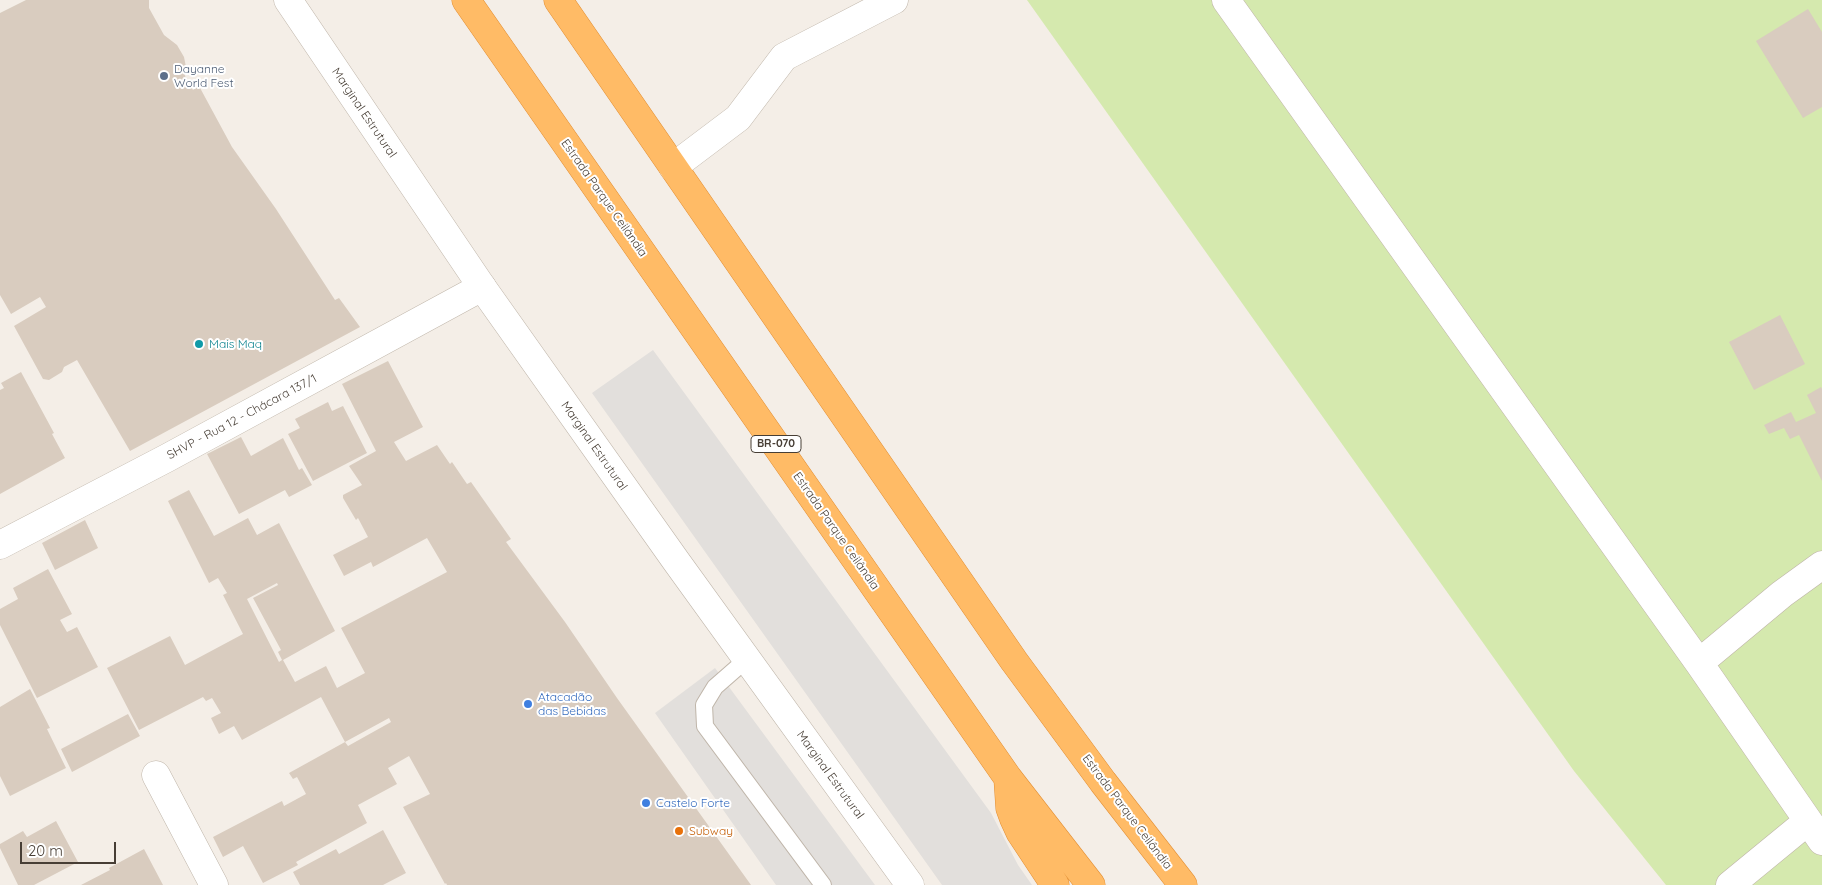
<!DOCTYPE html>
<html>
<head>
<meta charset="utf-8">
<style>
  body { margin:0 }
  #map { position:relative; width:1822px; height:885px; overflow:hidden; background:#f4eee7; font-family:Quicksand,sans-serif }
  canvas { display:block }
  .scale { position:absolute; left:20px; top:842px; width:96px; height:22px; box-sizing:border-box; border:2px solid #473e35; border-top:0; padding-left:6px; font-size:15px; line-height:18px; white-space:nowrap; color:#473e35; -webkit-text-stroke:4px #fff; paint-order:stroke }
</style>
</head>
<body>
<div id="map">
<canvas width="1822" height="885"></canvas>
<div class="scale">20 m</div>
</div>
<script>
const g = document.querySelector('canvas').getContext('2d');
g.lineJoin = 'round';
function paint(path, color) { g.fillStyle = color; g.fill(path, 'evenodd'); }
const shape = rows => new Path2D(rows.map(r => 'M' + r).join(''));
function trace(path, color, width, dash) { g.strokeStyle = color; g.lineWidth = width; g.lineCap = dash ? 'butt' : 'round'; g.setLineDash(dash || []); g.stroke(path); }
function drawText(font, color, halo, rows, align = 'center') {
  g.font = font + ' Quicksand,sans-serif'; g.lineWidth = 4; g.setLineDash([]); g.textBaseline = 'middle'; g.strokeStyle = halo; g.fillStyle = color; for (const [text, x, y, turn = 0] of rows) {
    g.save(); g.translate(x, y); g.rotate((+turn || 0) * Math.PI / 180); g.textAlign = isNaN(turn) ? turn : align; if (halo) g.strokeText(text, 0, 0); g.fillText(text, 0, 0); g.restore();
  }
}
paint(shape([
  [1027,0,1822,0,1822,885,1666,885,1574,771]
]), '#d5e9ae');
paint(shape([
  [653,350,991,813,1018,865,1032,885,942,885,592,393],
  [715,668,875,885,776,885,655,713]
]), '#e2dfdc');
paint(shape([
  [26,0,149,0,149,8,164,35,177,45,184,57,186,67,185,76,193,90,199,86,232,147,276,209,335,300,339,298,360,327,130,451,77,360,64,367,62,372,49,380,43,379,14,326,46,307,40,297,11,314,0,295,0,13],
  [1808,9,1822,32,1822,107,1803,118,1756,41],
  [1780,315,1805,364,1754,390,1729,342],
  [388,361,423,427,394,442,406,461,437,445,450,464,452,462,467,484,471,482,511,539,506,542,565,622,617,698,751,885,447,885,446,883,445,884,403,807,430,794,409,756,388,768,397,784,358,805,367,823,296,862,298,865,263,883,243,846,223,857,213,837,282,801,284,806,306,794,297,777,293,779,289,773,345,742,348,746,391,722,389,718,345,742,321,697,242,740,234,726,219,734,211,718,221,713,212,698,206,701,203,697,139,730,107,668,170,636,185,665,243,634,223,595,227,593,218,578,209,583,168,501,189,490,214,536,248,518,257,535,279,523,335,631,283,660,295,682,326,666,337,688,365,673,341,628,447,572,427,538,373,567,371,562,344,576,333,555,368,537,358,518,356,520,343,498,343,495,362,485,349,466,376,451,342,384],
  [277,583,278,585,253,598,281,650,278,652,282,660,279,662,247,599],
  [21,372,54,433,52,434,65,458,0,494,0,390,4,388,1,383],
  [1821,387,1822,389,1822,481,1799,435,1790,439,1784,428,1769,434,1764,425,1791,412,1796,422,1816,413,1807,395],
  [328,402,332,411,343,406,367,453,313,481,288,434,300,428,295,419],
  [241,437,251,456,283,438,299,470,302,468,312,485,289,497,285,490,239,514,207,454],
  [85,520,98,548,55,570,42,543],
  [48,569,72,614,60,620,67,632,77,627,98,667,37,698,0,625,0,609,18,599,13,588],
  [30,689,50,728,47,729,66,768,10,796,0,776,0,707],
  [128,714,140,736,72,772,61,749],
  [56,821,78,862,34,885,18,885,0,848,0,844,23,831,27,837],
  [383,830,406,873,383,885,300,885,293,872,336,849,339,854],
  [144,849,163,885,81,885,110,870,109,868]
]), '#d9ccbf');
const service = shape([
  [747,659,715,687,704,705,705,726,823,885]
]);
const minor = shape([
  [1226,0,1699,663,1822,841],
  [673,167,738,118,784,57,894,0],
  [0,545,167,458,482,287],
  [1699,663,1782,594,1822,565],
  [156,775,214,885],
  [1730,885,1808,821]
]);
const tertiary = shape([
  [288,0,482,287,676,561,910,885]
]);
const motorway = shape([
  [466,0,1008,778,1091,885],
  [558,0,1014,661,1103,782,1183,885],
  [1008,778,1010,808,1014,819,1020,832,1055,885]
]);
trace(service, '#bfb5a9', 18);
trace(minor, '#bfb5a9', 29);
trace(tertiary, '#bfb5a9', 29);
trace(motorway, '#e28e33', 29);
trace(service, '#fff', 16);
trace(minor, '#fff', 28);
trace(tertiary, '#fff', 28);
trace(motorway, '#fb6', 28);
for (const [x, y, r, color] of [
  [164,76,5,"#5c6f8a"],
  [199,344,5,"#0f9aa8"],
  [528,704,5,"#3f7fe0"],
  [646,803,5,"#3f7fe0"],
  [679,831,5,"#e8710a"]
]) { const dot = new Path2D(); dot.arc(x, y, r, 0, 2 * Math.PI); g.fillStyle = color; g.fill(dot); trace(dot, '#fff', 2); }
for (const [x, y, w] of [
  [776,444,50]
]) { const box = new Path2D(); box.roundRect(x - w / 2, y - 8.5, w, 17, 4); g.fillStyle = '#fff'; g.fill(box); trace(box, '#473e35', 1); }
drawText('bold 11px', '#473e35', null, [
  ["BR-070",776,444]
]);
drawText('12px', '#4e5e75', '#fff', [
  ["Dayanne",174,69],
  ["World Fest",174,83]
], 'left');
drawText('12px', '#473e35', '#fff', [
  ["Marginal Estrutural",364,113,56],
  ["Estrada Parque Ceilândia",604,198,55],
  ["SHVP - Rua 12 - Chácara 137/1",242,417,-28],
  ["Marginal Estrutural",594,446,55],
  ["Estrada Parque Ceilândia",836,531,55],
  ["Marginal Estrutural",830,775,54],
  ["Estrada Parque Ceilândia",1127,812,53]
]);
drawText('12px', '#0d838f', '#fff', [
  ["Mais Maq",209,344]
], 'left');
drawText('12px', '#366cbe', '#fff', [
  ["Atacadão",538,697],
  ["das Bebidas",538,711],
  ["Castelo Forte",656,803]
], 'left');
drawText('12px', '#c56008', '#fff', [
  ["Subway",689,831]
], 'left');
</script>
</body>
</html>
